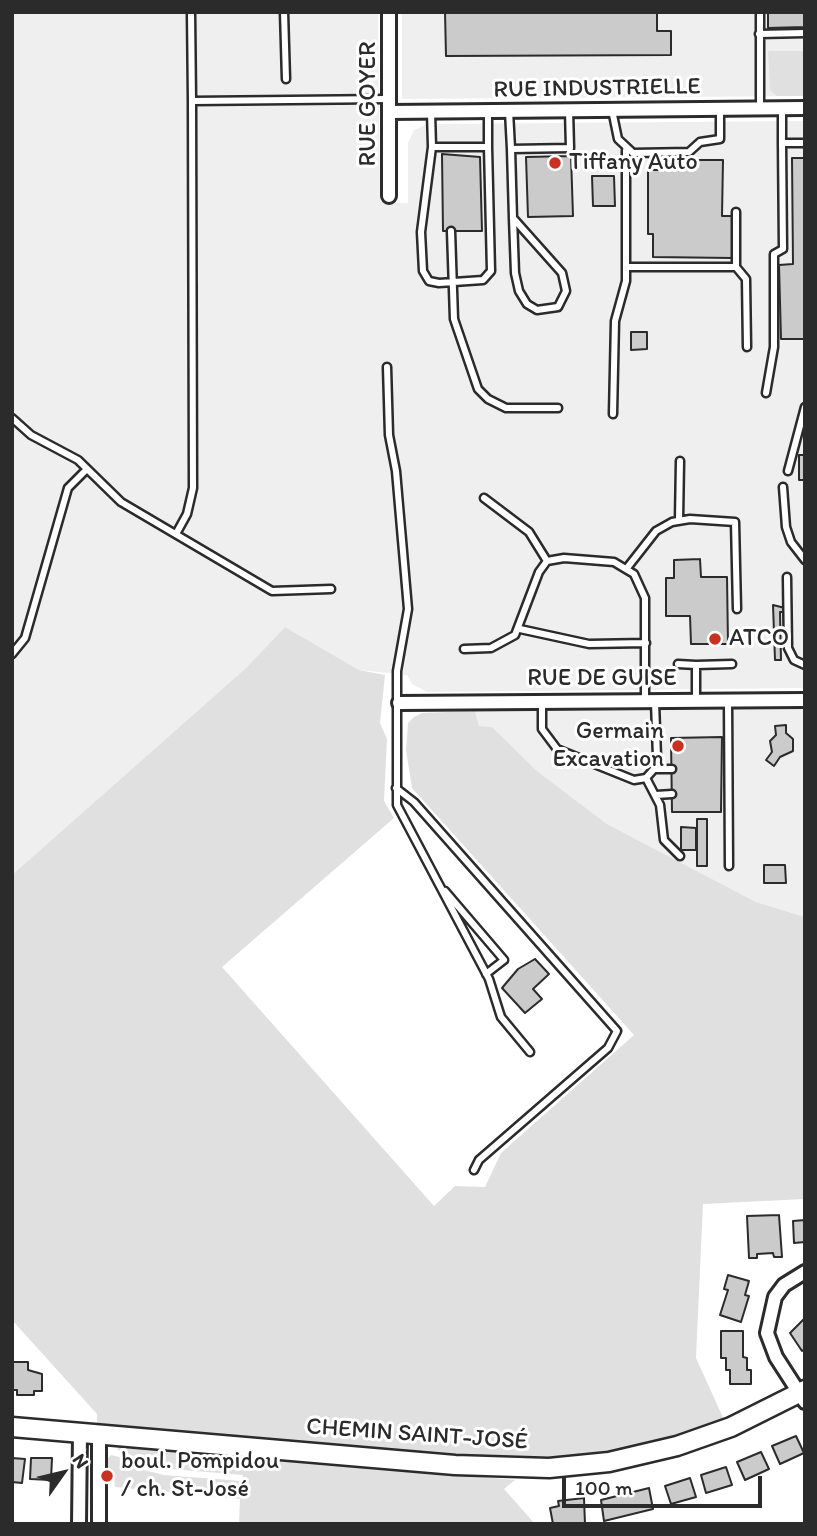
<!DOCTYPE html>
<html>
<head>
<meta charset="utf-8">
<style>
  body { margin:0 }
  #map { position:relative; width:817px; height:1536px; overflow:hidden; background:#fff; font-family:Itim,sans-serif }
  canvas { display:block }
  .frame { position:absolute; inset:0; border:14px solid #2b2b2b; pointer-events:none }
  .north { position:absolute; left:28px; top:1438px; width:70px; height:70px; -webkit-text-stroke:5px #fff; paint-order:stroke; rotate:56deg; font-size:19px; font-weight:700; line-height:28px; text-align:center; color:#2b2b2b }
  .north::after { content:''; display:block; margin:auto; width:24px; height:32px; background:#2b2b2b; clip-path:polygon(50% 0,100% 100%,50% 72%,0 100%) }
  .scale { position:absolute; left:562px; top:1476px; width:200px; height:32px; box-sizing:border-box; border:4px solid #2b2b2b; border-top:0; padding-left:9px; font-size:21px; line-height:24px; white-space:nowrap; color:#2b2b2b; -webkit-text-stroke:5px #fff; paint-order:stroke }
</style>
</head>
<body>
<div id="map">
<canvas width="817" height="1536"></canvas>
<div class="frame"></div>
<div class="north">N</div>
<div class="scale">100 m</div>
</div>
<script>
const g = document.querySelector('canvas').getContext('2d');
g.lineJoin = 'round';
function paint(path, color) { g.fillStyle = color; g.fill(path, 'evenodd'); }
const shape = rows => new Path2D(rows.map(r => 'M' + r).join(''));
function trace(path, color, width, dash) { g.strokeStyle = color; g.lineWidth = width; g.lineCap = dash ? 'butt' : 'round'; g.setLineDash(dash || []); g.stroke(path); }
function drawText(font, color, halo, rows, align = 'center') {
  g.font = font + ' Itim,sans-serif'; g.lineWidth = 6; g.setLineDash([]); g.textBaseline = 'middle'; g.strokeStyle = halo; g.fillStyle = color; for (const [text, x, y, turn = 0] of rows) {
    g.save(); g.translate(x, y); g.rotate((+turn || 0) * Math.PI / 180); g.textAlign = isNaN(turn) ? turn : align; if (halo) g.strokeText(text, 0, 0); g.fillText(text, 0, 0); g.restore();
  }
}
paint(shape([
  [12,12,378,12,380,202,408,203,408,143,414,130,428,124,805,121,805,688,427,692,412,684,407,675,359,670,285,627,246,668,12,875],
  [402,12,805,12,805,96,402,99],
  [805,709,805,917,756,902,607,824,537,771,492,727,479,726,475,711]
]), '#efefef');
paint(shape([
  [768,51,805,51,805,96,777,96,770,90],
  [285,627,359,670,385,675,380,723,387,739,384,801,394,818,222,967,434,1206,455,1186,485,1187,501,1153,634,1035,412,788,406,750,408,723,414,717,422,713,475,711,479,726,492,727,537,771,607,824,756,902,805,917,805,1199,703,1204,696,1358,725,1422,630,1451,592,1456,512,1460,97,1428,97,1414,12,1320,12,875,246,668],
  [118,1445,515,1480,504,1489,535,1524,239,1524,240,1499,115,1487,114,1475,108,1471,108,1458,111,1455,123,1458,144,1470,164,1475,242,1481,243,1475,159,1468,118,1450]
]), '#e0e0e0');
const building = shape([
  [445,12,657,12,657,31,671,31,671,55,446,56,445,12],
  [768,12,805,12,805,27,768,28,768,12],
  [442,154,480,157,482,231,443,231,442,154],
  [571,156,573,216,528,217,526,157,571,156],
  [792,158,805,158,805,339,781,339,779,265,793,264,792,158],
  [663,160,723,160,722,216,732,216,732,258,653,257,653,234,648,234,648,170,664,170,663,160],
  [592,176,614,176,615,206,593,206,592,176],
  [631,332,647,332,647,349,631,350,631,332],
  [799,455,805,455,805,480,799,480,799,455],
  [700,559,701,577,727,577,728,644,691,644,690,616,666,616,666,578,674,578,674,560,700,559],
  [773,605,785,608,785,612,780,612,781,660,775,660,773,605],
  [786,725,786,733,793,739,793,751,780,757,774,766,766,760,772,752,770,741,776,735,775,726,786,725],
  [722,737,721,812,672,812,671,738,722,737],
  [697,819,707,819,707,866,697,866,697,819],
  [681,827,696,828,696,850,681,850,681,827],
  [764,865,785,865,786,883,764,883,764,865],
  [535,959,549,974,533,989,542,999,525,1013,502,988,518,969,535,959],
  [779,1215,782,1257,774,1257,773,1253,757,1254,757,1258,749,1258,747,1216,779,1215],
  [805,1220,805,1242,794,1243,793,1221,805,1220],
  [728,1275,749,1281,745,1295,749,1296,741,1322,720,1315,728,1290,724,1289,728,1275],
  [805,1318,805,1349,802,1351,790,1333,805,1318],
  [721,1331,743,1331,743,1357,747,1358,747,1370,751,1370,751,1384,730,1384,730,1370,726,1370,726,1358,721,1358,721,1331],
  [12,1362,28,1362,28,1370,42,1374,42,1391,34,1391,34,1395,17,1395,17,1390,13,1390,12,1362],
  [796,1436,804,1453,780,1464,772,1446,796,1436],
  [761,1452,769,1469,745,1480,737,1462,761,1452],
  [12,1458,25,1459,22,1483,12,1482,12,1458],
  [31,1458,52,1458,51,1480,30,1479,31,1458],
  [726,1467,732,1485,706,1493,701,1475,726,1467],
  [690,1478,696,1497,671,1504,665,1486,690,1478],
  [649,1488,653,1509,604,1521,601,1500,649,1488],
  [584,1498,585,1524,553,1524,550,1508,559,1506,558,1501,584,1498]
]);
paint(building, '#cbcbcb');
trace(building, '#2b2b2b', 2);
const lane = shape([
  [191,12,192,101,388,99],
  [284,12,286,79],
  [759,34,805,33],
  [760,109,760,12],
  [782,109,782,143,805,143],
  [612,110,618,139,633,153,689,152,700,142,720,139,720,109],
  [509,111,511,149,570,148,569,110],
  [431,112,432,147,488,147,488,111],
  [432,147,421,232,423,271,429,281,439,283,483,280,491,271,488,147],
  [511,149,513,218,515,273,519,291,527,304,537,310,558,307,566,291,562,273,513,218],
  [451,231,454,319,478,389,488,399,506,408,558,408],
  [627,267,736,267,736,212],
  [736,267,746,279,747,347],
  [387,367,389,435,396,471,408,609,397,671,397,805,489,979,501,1017,530,1052],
  [766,393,774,347,774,254,783,249,782,143],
  [613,414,615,321,626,281,626,150],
  [12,418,31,435,78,460,121,502,272,591,331,589],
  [788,471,805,407],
  [783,487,786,527,791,542,805,560],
  [484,498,529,532,547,561],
  [679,520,680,461],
  [176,534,187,514,193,488,192,101],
  [627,568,656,531,672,522,690,519,735,522,737,609],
  [787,577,788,648,794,660,805,665],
  [520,629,589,644,646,643],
  [464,649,491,648,515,635,539,572,547,561,564,558,614,562,634,574,645,598,645,700],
  [12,654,25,638,68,488,87,469],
  [678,664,696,665],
  [696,700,696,665,732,664],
  [728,700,729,866],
  [542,703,542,729,557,749,634,780,646,778,654,769,657,757,655,702],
  [654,769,672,769],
  [646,778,660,805,664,840,680,856],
  [396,788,414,802,617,1031,608,1048,479,1160,474,1170],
  [656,795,672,794],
  [445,891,504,960,486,974]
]);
const street = shape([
  [390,112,805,108],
  [389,196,389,12],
  [399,703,805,700],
  [805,1272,784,1285,775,1297,767,1333,776,1357,805,1402],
  [79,1524,80,1434],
  [99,1524,99,1435]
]);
const secondary = shape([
  [12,1427,455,1465,549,1468,609,1462,677,1446,731,1427,805,1390]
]);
trace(lane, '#2b2b2b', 11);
trace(street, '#2b2b2b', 18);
trace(secondary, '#2b2b2b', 23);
trace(lane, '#fff', 6);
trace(street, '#fff', 12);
trace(secondary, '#fff', 18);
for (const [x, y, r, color] of [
  [555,163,7,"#c8321e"],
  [715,639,7,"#c8321e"],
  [678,746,7,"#c8321e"],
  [107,1476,7,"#c8321e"]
]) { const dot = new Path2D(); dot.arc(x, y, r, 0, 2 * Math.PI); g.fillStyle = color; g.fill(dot); trace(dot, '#fff', 2.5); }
drawText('24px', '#2b2b2b', '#fff', [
  ["RUE INDUSTRIELLE",597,89,-1],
  ["RUE GOYER",369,104,-90],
  ["RUE DE GUISE",602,679],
  ["CHEMIN SAINT-JOSÉ",417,1435,4]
]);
drawText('24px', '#2b2b2b', '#fff', [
  ["Tiffany Auto",569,163],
  ["ATCO",729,639],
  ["Germain",664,732,"right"],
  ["Excavation",664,760,"right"],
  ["boul. Pompidou",121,1462],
  ["/ ch. St-José",121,1490]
], 'left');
</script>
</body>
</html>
